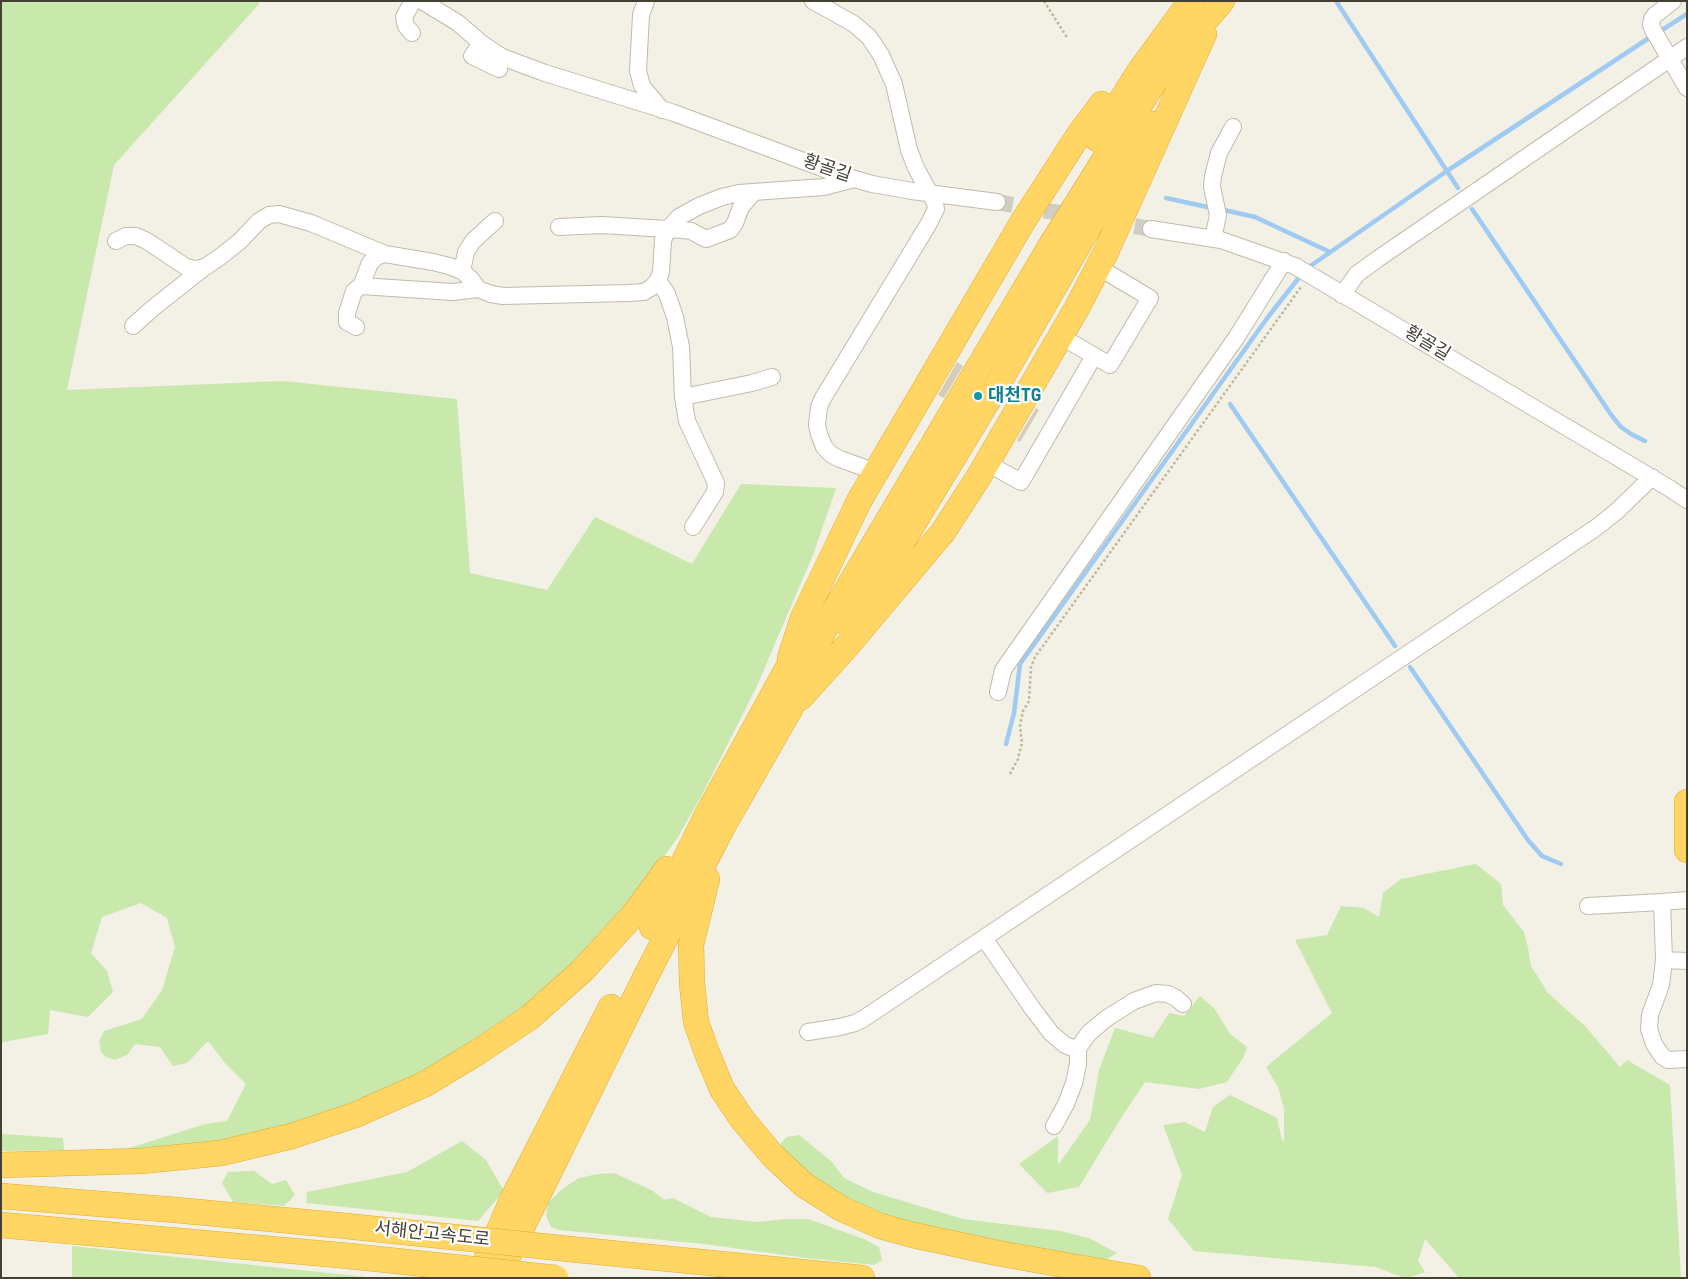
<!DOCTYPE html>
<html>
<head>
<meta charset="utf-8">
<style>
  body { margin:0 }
  #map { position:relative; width:1688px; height:1279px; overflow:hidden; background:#f3f0e5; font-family:"Roboto Condensed",sans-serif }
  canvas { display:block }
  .frame { position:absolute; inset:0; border:2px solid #454034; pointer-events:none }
</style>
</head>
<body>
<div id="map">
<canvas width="1688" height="1279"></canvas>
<div class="frame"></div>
</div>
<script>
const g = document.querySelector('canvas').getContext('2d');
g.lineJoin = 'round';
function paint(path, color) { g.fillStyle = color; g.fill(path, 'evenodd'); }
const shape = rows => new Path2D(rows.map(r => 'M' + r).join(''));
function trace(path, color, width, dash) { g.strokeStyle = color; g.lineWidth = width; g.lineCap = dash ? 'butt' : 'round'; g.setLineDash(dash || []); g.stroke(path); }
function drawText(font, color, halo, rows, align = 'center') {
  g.font = font + ' "Roboto Condensed","Noto Sans KR",sans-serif'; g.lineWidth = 4.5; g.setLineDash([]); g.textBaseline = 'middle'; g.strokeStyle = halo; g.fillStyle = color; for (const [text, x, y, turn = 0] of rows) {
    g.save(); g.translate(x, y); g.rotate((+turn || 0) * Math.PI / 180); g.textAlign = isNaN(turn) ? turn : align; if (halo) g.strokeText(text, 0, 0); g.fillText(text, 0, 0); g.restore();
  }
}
paint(shape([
  [1,1,259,1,259,4,114,165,67,390,283,381,457,399,470,573,547,590,595,517,692,564,741,484,836,488,813,555,756,688,702,795,678,837,650,876,584,957,508,1023,426,1074,321,1117,222,1143,117,1152,205,1124,227,1121,246,1084,225,1063,208,1041,187,1063,173,1066,160,1047,135,1044,127,1055,115,1060,106,1057,101,1052,99,1041,104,1031,142,1019,162,990,175,947,167,918,141,903,102,917,91,953,107,971,113,992,88,1017,50,1010,48,1034,3,1042,1,1045],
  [1476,864,1501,884,1503,905,1524,932,1528,948,1531,966,1548,993,1585,1026,1620,1067,1627,1060,1670,1085,1681,1278,1459,1278,1425,1239,1418,1261,1425,1272,1408,1278,1404,1278,1376,1267,1194,1251,1168,1219,1182,1175,1163,1125,1185,1122,1205,1132,1213,1107,1230,1095,1277,1118,1282,1140,1284,1141,1284,1109,1278,1087,1266,1067,1332,1013,1295,940,1327,935,1341,906,1364,908,1379,917,1383,893,1401,879],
  [1200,996,1214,1008,1230,1034,1247,1047,1243,1058,1227,1082,1199,1089,1145,1082,1121,1118,1079,1187,1047,1193,1019,1164,1058,1136,1058,1165,1090,1120,1099,1070,1115,1028,1153,1038,1169,1013,1184,1016],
  [1,1134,63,1138,64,1150,1,1151],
  [799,1135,832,1162,844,1178,873,1192,963,1219,1060,1231,1089,1238,1117,1253,1106,1260,1037,1252,868,1212,816,1182,781,1151,781,1143,787,1137],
  [462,1141,486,1160,504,1191,478,1221,306,1203,307,1192,407,1172],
  [254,1171,272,1184,286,1180,295,1195,284,1206,233,1202,222,1183,228,1172],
  [614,1173,653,1191,664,1200,673,1198,711,1217,757,1222,786,1219,808,1219,864,1239,879,1247,882,1260,874,1265,806,1258,704,1244,559,1230,551,1227,546,1216,548,1203,562,1189,579,1178,598,1174],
  [72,1246,376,1278,72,1278]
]), '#c9e8ac');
trace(shape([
  [1336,1,1458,188],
  [1659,32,1687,14],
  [1166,198,1212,208],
  [1220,209,1255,217,1330,252],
  [1472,209,1612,416,1621,427,1631,434,1645,441],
  [1306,269,1447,171,1652,36],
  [1230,404,1395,646],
  [1410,667,1528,840,1542,856,1561,864],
  [1006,744,1014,713,1020,664,1268,317,1301,275]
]), '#9fcaf1', 4.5);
paint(shape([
  [957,362,963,366,944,398,938,395],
  [1036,408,1039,410,1020,442,1017,440]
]), '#d5ccba');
trace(shape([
  [997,202,1077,216],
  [1111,222,1151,229]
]), '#d0cdc2', 16, [16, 8]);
const minor = shape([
  [422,1,458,23,481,43,502,57,545,73,674,113,841,175,872,184,912,191,997,202],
  [646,1,641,15,638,71,642,86,662,110],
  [813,1,854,24,869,37,881,55,894,84,909,150,916,168,935,203,936,209,928,225,823,398,819,407,817,425,819,434,824,447,832,455,840,459,876,472],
  [1673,1,1655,15,1652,19,1651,25,1653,30,1687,88],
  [412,33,406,26,404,17,413,1],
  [481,43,472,56,499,69],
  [559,227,602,225,683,230,691,231,706,239,730,230,735,223,741,207,754,192],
  [1151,229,1221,240,1295,266,1669,488,1687,500],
  [1213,239,1218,215,1212,187,1213,176,1219,153,1233,127],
  [116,241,126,236,136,236,147,241,186,267,195,269,205,267,220,257,240,241,259,221,269,215,279,214,311,223,385,254],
  [462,271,466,252,473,241,495,221],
  [658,280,667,294,675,317,681,347,683,397,687,421,716,483,715,492,693,527],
  [361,286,370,263,376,257,385,254,433,262,449,266,462,271,471,279,478,289],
  [1342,295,1357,274,1379,258,1687,47],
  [133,326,153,308,205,267],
  [356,327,347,322,347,313,354,291,361,286,453,292,478,289,491,294,503,296,628,293,644,292,652,287,658,280,661,272,663,240,668,229,679,217,699,206,722,197,739,193,824,187,854,179],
  [1060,336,1110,365,1150,298,1098,267],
  [683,397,752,383,772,377],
  [987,463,1021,482,1094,356],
  [998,692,1003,670,1236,338,1284,261],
  [1687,900,1662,902,1664,960,1687,961],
  [1588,906,1662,902],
  [984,938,1032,1008,1051,1033,1065,1045,1073,1048,1078,1048,1089,1033,1107,1018,1134,1001,1156,993,1168,994,1176,998,1183,1004],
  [1664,960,1661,985,1650,1015,1649,1029,1654,1044,1662,1056,1668,1060,1687,1059],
  [808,1032,840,1027,855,1023,863,1019,1597,527,1617,511,1652,477],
  [1054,1126,1066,1104,1074,1083,1078,1064,1078,1048]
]);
const highway = shape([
  [1097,139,1139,72,1191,1],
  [848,624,893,557,998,384,1149,123],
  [790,658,803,618,859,501,1022,223,1080,133,1102,104],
  [800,698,848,645,943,532,978,478,1077,308,1106,252,1204,34],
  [1687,802,1687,850],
  [707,879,691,945,692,983,696,1022,707,1053,722,1089,742,1119,772,1155,804,1185,842,1209,880,1226,913,1235,997,1253,1138,1278],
  [652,927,707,815,801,644],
  [1,1165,141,1161,221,1153,292,1136,355,1115,425,1084,478,1052,529,1018,583,970,635,913,667,869],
  [1,1196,176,1210,346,1226],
  [1,1225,349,1256],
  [579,1250,862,1278],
  [486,1261,512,1200,611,1007],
  [497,1278,646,976,723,826,790,709,805,670,829,620,1048,250,1118,138,1161,72,1222,1]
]);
trace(minor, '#c1bbaa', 18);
trace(highway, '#e0ac32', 26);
trace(shape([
  [1044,1,1068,39],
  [1010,774,1018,759,1022,743,1020,726,1023,711,1029,701,1031,667,1035,657,1301,287]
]), '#c0b598', 2.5, [2.5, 2.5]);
trace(minor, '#fff', 16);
trace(highway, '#ffd664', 25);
const highwayBridge = shape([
  [346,1226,579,1250],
  [349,1256,556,1278]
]);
trace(highwayBridge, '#e0ac32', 26, []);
trace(highwayBridge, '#ffd664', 25);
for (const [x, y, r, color] of [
  [978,396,5,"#0f9aa8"]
]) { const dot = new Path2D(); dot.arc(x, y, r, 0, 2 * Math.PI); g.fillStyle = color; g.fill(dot); trace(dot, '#fff', 2); }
drawText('18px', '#454034', '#fff', [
  ["황골길",827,169,19],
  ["황골길",1427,344,31],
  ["서해안고속도로",432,1235,6]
]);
drawText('bold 18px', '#0d838f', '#fff', [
  ["대천TG",988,396]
], 'left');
</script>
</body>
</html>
